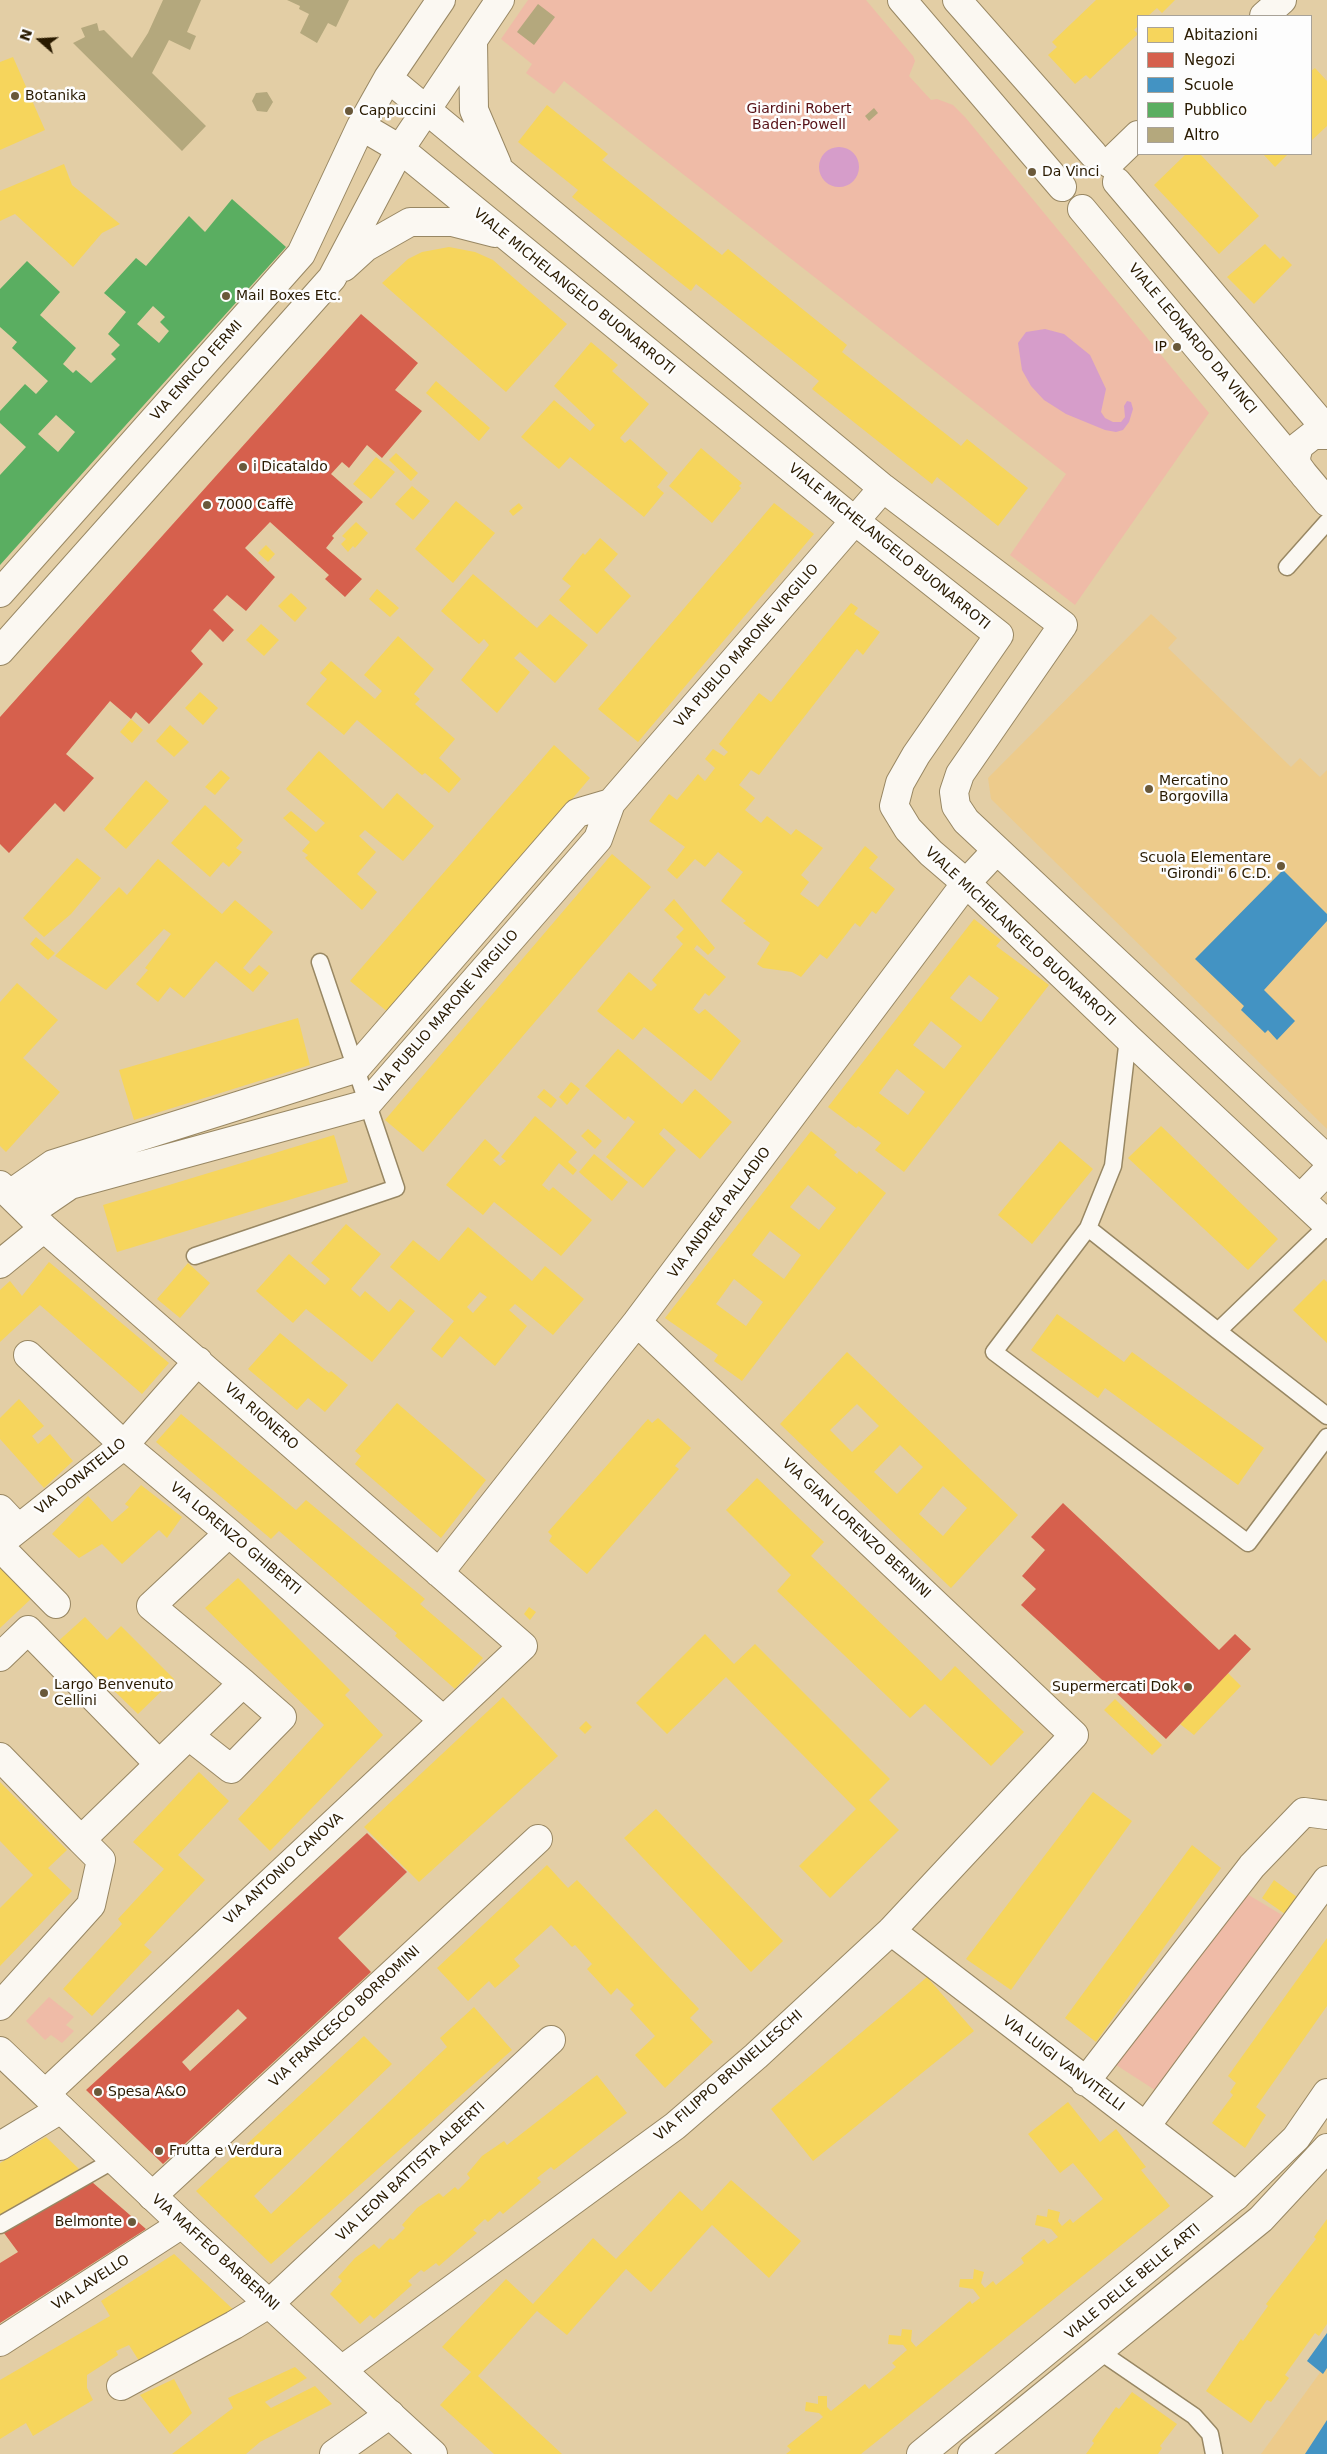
<!DOCTYPE html>
<html>
<head>
<meta charset="utf-8">
<style>
  body { margin:0 }
  #map { position:relative; width:1327px; height:2454px; overflow:hidden; background:#e3cea5; font-family:"DejaVu Sans",sans-serif }
  canvas { display:block }
  .legend { position:absolute; left:1137px; top:15px; width:175px; height:140px; box-sizing:border-box; background:#fdfdfd; border:1px solid #a8a298; margin:0; padding:6px 9px; list-style:none; font-size:15px; color:#291a00 }
  .legend li { display:flex; align-items:center; gap:10px; height:25px }
  .legend b { width:25px; border:1px solid #a8a298 }
  .north { position:absolute; left:15px; top:15px; width:50px; height:50px; -webkit-text-stroke:4px #fdfdfd; paint-order:stroke; rotate:289deg; font-size:14px; font-weight:700; line-height:20px; text-align:center; color:#291a00 }
  .north::after { content:''; display:block; margin:auto; width:18px; height:22px; background:#291a00; clip-path:polygon(50% 0,100% 100%,50% 72%,0 100%) }
</style>
</head>
<body>
<div id="map">
<canvas width="1327" height="2454"></canvas>
<ul class="legend">
<li><b style="height:14px;background:#f6d55c"></b>Abitazioni</li>
<li><b style="height:14px;background:#d6604d"></b>Negozi</li>
<li><b style="height:14px;background:#4393c3"></b>Scuole</li>
<li><b style="height:14px;background:#5aae61"></b>Pubblico</li>
<li><b style="height:14px;background:#b4a87d"></b>Altro</li>
</ul>
<div class="north">N</div>
</div>
<script>
const g = document.querySelector('canvas').getContext('2d');
g.lineJoin = 'round';
function paint(path, color) { g.fillStyle = color; g.fill(path, 'evenodd'); }
const shape = rows => new Path2D(rows.map(r => 'M' + r).join(''));
function trace(path, color, width, dash) { g.strokeStyle = color; g.lineWidth = width; g.lineCap = dash ? 'butt' : 'round'; g.setLineDash(dash || []); g.stroke(path); }
function drawText(font, color, halo, rows, align = 'center') {
  g.font = font + ' "DejaVu Sans",sans-serif'; g.lineWidth = 5; g.setLineDash([]); g.textBaseline = 'middle'; g.strokeStyle = halo; g.fillStyle = color; for (const [text, x, y, turn = 0] of rows) {
    g.save(); g.translate(x, y); g.rotate((+turn || 0) * Math.PI / 180); g.textAlign = isNaN(turn) ? turn : align; if (halo) g.strokeText(text, 0, 0); g.fillText(text, 0, 0); g.restore();
  }
}
paint(shape([
  [1151,614,1177,638,1168,648,1291,767,1300,758,1320,777,1327,770,1327,1129,991,799,988,778],
  [1327,2363,1327,2454,1261,2454]
]), '#edcb8b');
paint(shape([
  [528,0,866,0,913,56,915,61,909,76,931,100,937,99,953,105,965,117,1209,413,1075,605,1010,555,1066,474,564,81,554,94,526,73,532,64,501,39],
  [1242,1891,1287,1918,1158,2092,1113,2063],
  [49,1997,74,2017,66,2025,74,2031,62,2043,51,2035,45,2040,26,2021]
]), '#efbba7');
paint(shape([
  '819 167a20 20 0 1 1 40 0a20 20 0 1 1-40 0Z',
  [1045,329,1064,334,1090,355,1106,389,1101,412,1105,418,1113,422,1121,422,1125,417,1124,406,1127,401,1131,402,1133,409,1129,422,1123,430,1116,432,1105,430,1066,414,1044,400,1031,386,1022,370,1018,343,1026,332]
]), '#d69dca');
paint(shape([
  [1096,0,1175,0,1162,13,1157,8,1148,16,1138,16,1138,26,1134,30,1138,34,1090,79,1086,75,1075,84,1048,55,1057,47,1052,42],
  [13,57,45,130,0,150,0,62],
  [1315,68,1327,81,1327,126,1311,141,1311,71],
  [547,105,608,154,602,160,722,255,728,249,847,345,842,352,961,446,967,439,1028,488,998,526,937,477,932,484,812,389,819,381,696,284,691,291,572,197,578,190,518,142],
  [1186,154,1200,154,1259,216,1219,254,1154,185],
  [1263,154,1288,154,1275,167],
  [64,164,72,185,120,224,102,233,73,267,15,214,0,221,0,191],
  [1265,244,1280,259,1283,256,1292,265,1254,304,1227,277],
  [449,247,475,252,493,260,567,324,506,392,382,283,408,259,422,252],
  [591,342,618,365,612,371,649,404,620,438,625,443,630,439,668,473,657,487,664,493,644,517,570,457,559,469,521,437,554,400,590,431,595,425,554,386],
  [436,381,490,428,479,441,426,393],
  [701,448,742,483,739,486,741,488,712,523,669,486],
  [396,453,418,473,411,481,389,460],
  [376,457,395,472,371,499,353,484],
  [412,486,430,501,413,520,395,504],
  [456,501,495,533,453,583,415,549],
  [519,503,523,508,513,516,509,511],
  [774,503,814,534,638,742,598,709],
  [356,522,368,533,355,548,353,546,348,552,341,544,346,539,342,536],
  [600,538,618,554,604,570,631,596,597,634,559,600,571,586,562,579,583,553,585,555],
  [266,545,275,554,268,562,258,553],
  [473,574,537,628,550,614,588,645,555,683,520,652,514,658,530,672,497,713,461,680,489,645,484,639,479,644,441,611],
  [377,589,399,608,390,617,369,599],
  [291,593,307,608,295,622,278,606],
  [851,603,858,608,854,614,880,632,863,655,857,649,759,775,751,770,739,785,755,798,745,810,761,823,767,816,791,835,796,829,823,848,801,875,809,882,800,894,818,907,865,846,878,857,869,868,895,889,876,914,872,911,860,927,855,923,827,959,820,954,801,977,792,972,763,968,757,964,770,943,743,923,746,921,721,901,743,872,718,852,705,867,695,859,677,879,667,870,685,847,649,821,669,794,677,800,698,774,705,781,715,768,705,759,713,749,724,756,728,752,719,744,759,693,771,702],
  [261,624,279,640,264,656,246,640],
  [398,636,434,669,414,694,420,699,415,704,455,739,439,758,461,779,449,793,425,773,422,775,357,720,344,735,306,704,327,679,320,673,331,661,375,699,382,691,364,675],
  [200,692,218,708,203,725,185,708],
  [131,719,143,730,132,743,120,732],
  [170,725,189,742,174,757,156,741],
  [554,745,590,778,389,1013,350,981],
  [319,751,383,809,397,793,434,826,403,861,365,830,359,836,376,852,357,874,377,892,362,910,305,858,308,855,302,851,310,842,283,818,291,811,316,832,325,823,286,789],
  [221,770,230,778,215,795,205,787],
  [146,780,169,801,126,849,104,829],
  [205,805,243,840,236,848,242,852,229,867,223,862,210,877,171,843],
  [612,854,651,887,423,1152,385,1120],
  [77,858,101,878,71,914,44,937,23,918],
  [158,859,222,914,235,900,273,932,243,968,250,974,259,965,269,973,253,992,216,961,184,998,170,987,158,1002,136,984,148,970,145,968,171,934,164,929,106,990,55,956,119,887,127,895],
  [674,899,715,948,708,955,697,945,694,949,726,977,709,996,705,993,693,1009,699,1014,705,1009,741,1041,711,1081,644,1027,633,1040,597,1011,629,972,651,991,657,985,652,980,683,944,676,937,684,929,664,910],
  [974,919,1001,940,996,946,1049,985,904,1172,875,1150,881,1143,858,1126,856,1128,828,1107],
  [969,975,999,998,981,1022,950,998],
  [931,1021,962,1046,944,1069,913,1045],
  [897,1069,925,1092,908,1115,879,1093],
  [36,937,55,953,48,960,30,944],
  [17,983,58,1020,23,1058,60,1092,6,1152,0,1146,0,1002],
  [298,1018,310,1065,134,1120,119,1070],
  [618,1049,682,1104,695,1089,732,1122,700,1159,664,1128,659,1134,676,1150,643,1188,606,1157,635,1122,628,1116,625,1120,585,1086],
  [571,1082,580,1089,567,1105,559,1097],
  [544,1089,557,1100,551,1108,537,1097],
  [535,1116,577,1152,568,1162,577,1170,573,1175,559,1163,542,1185,549,1191,553,1187,592,1220,561,1256,494,1202,483,1215,446,1185,485,1139,500,1153,493,1160,500,1166,506,1161,501,1157],
  [1161,1126,1278,1239,1248,1270,1128,1158],
  [588,1129,602,1141,595,1149,581,1136],
  [811,1131,837,1152,834,1155,857,1174,859,1171,886,1193,742,1381,714,1361,718,1355,665,1318],
  [808,1185,836,1208,819,1230,790,1207],
  [770,1231,801,1255,784,1279,752,1255],
  [734,1279,763,1302,746,1326,716,1304],
  [334,1135,348,1182,117,1252,103,1205],
  [1060,1141,1093,1169,1032,1244,998,1215],
  [594,1154,628,1182,612,1201,579,1172],
  [346,1224,381,1254,351,1289,360,1297,365,1291,389,1312,400,1299,415,1311,372,1362,306,1309,293,1323,256,1291,289,1254,325,1285,330,1279,311,1263],
  [468,1227,532,1281,545,1266,584,1299,553,1335,515,1304,509,1310,527,1326,495,1366,460,1336,442,1358,431,1349,454,1321,390,1267,413,1240,439,1261],
  [480,1292,487,1297,473,1313,467,1307],
  [49,1262,169,1363,142,1394,40,1305,0,1342,0,1290,10,1281,22,1296],
  [188,1263,210,1283,180,1318,157,1299],
  [1324,1279,1327,1282,1327,1343,1293,1310],
  [1057,1314,1124,1362,1132,1352,1264,1448,1238,1485,1105,1388,1098,1398,1031,1350],
  [280,1333,329,1373,331,1371,348,1385,325,1412,308,1398,297,1410,248,1369],
  [847,1352,1018,1515,951,1588,780,1424],
  [857,1404,879,1426,852,1452,830,1430],
  [900,1445,923,1467,897,1494,874,1472],
  [943,1486,967,1508,943,1536,919,1514],
  [19,1399,44,1426,32,1436,38,1444,50,1434,73,1461,44,1488,0,1439,0,1418],
  [397,1403,486,1480,441,1538,355,1464,361,1456,355,1451],
  [181,1414,296,1510,306,1500,425,1599,420,1604,483,1658,455,1689,395,1636,397,1633,279,1531,271,1539,156,1442],
  [658,1418,691,1448,675,1466,679,1469,587,1574,549,1541,552,1536,548,1532,648,1419,652,1423],
  [757,1478,824,1542,811,1556,941,1681,955,1666,1024,1732,991,1766,925,1704,910,1718,777,1591,791,1575,726,1510],
  [141,1485,182,1517,167,1538,159,1530,122,1564,102,1544,79,1558,52,1534,88,1496,112,1522,129,1507,125,1504],
  [0,1564,33,1597,0,1628],
  [238,1578,350,1690,345,1695,383,1735,270,1851,238,1819,324,1725,205,1608],
  [529,1607,536,1612,530,1620,524,1614],
  [85,1617,107,1640,121,1626,174,1679,138,1714,99,1676,93,1682,54,1645],
  [705,1634,734,1664,755,1644,890,1779,869,1800,899,1830,830,1898,799,1866,856,1809,726,1677,667,1734,636,1703],
  [1228,1673,1241,1686,1194,1735,1180,1724],
  [503,1697,558,1756,419,1882,364,1827],
  [1115,1699,1162,1745,1152,1755,1104,1710],
  [586,1721,592,1727,585,1734,579,1728],
  [199,1772,229,1801,178,1855,205,1880,144,1945,152,1952,92,2016,63,1989,122,1924,118,1919,164,1869,133,1842],
  [0,1782,67,1850,48,1868,72,1891,0,1966,0,1908,33,1875,0,1841],
  [1093,1792,1132,1821,1011,1990,966,1959],
  [656,1809,783,1941,751,1972,624,1838],
  [1192,1845,1221,1868,1096,2042,1065,2018],
  [547,1865,568,1888,577,1880,699,2009,690,2018,713,2042,665,2088,635,2055,655,2036,630,2009,634,2005,617,1988,611,1995,587,1969,592,1964,575,1945,572,1947,551,1925,514,1959,520,1966,495,1988,489,1981,468,2001,437,1968],
  [1274,1880,1297,1897,1285,1914,1262,1898],
  [1327,1938,1327,2006,1256,2107,1266,2115,1245,2148,1212,2123,1233,2095,1230,2092,1236,2083,1228,2076],
  [927,1977,974,2031,813,2161,771,2109],
  [474,2007,512,2050,271,2264,196,2191,364,2036,392,2064,254,2196,271,2214,447,2047,440,2038],
  [597,2075,627,2113,554,2170,551,2167,537,2178,541,2182,503,2214,500,2211,488,2222,485,2219,473,2230,477,2233,439,2266,436,2263,424,2272,421,2270,408,2281,412,2285,374,2319,370,2315,360,2324,330,2294,342,2281,338,2277,355,2258,374,2244,379,2249,390,2238,393,2240,405,2228,402,2225,417,2208,439,2193,443,2197,455,2187,458,2190,470,2178,467,2174,482,2156,504,2141,507,2145],
  [1068,2102,1100,2142,1116,2129,1146,2167,1141,2170,1170,2206,861,2454,786,2454,791,2450,787,2446,823,2417,819,2413,805,2411,806,2402,818,2404,818,2396,827,2396,827,2407,831,2411,865,2384,869,2389,896,2367,892,2363,907,2350,903,2345,888,2344,889,2335,901,2336,902,2329,912,2330,911,2341,916,2347,970,2301,972,2304,980,2298,973,2289,959,2287,960,2279,973,2279,974,2269,984,2272,981,2283,985,2288,993,2281,996,2285,1024,2263,1021,2258,1044,2239,1048,2244,1058,2237,1051,2229,1035,2225,1037,2215,1047,2217,1048,2209,1060,2212,1058,2221,1062,2226,1070,2219,1073,2223,1103,2199,1073,2163,1060,2173,1028,2134],
  [46,2137,79,2169,0,2215,0,2163],
  [731,2180,801,2241,769,2278,712,2225,651,2292,626,2269,567,2335,537,2311,478,2376,562,2454,494,2454,440,2405,471,2372,442,2347,506,2279,533,2304,593,2238,616,2259,680,2191,702,2211],
  [1327,2219,1327,2324,1319,2336,1315,2333,1285,2375,1289,2378,1271,2402,1267,2400,1251,2423,1206,2391,1241,2339,1243,2341,1268,2306,1266,2304,1316,2239,1314,2237],
  [174,2254,238,2314,141,2364,129,2345,116,2351,118,2355,87,2375,87,2388,93,2400,33,2436,26,2423,0,2439,0,2380,110,2316,101,2301],
  [295,2367,307,2378,265,2402,271,2408,315,2386,332,2404,260,2442,246,2454,172,2454,233,2408,228,2398],
  [174,2379,192,2413,170,2434,140,2395],
  [1132,2392,1177,2424,1160,2446,1162,2448,1158,2454,1086,2454,1094,2443,1092,2441,1116,2407,1119,2409]
]), '#f6d55c');
paint(shape([
  [361,314,418,363,395,390,422,411,382,458,367,445,349,468,342,462,331,474,363,502,332,536,334,538,326,548,362,579,345,597,325,579,329,575,270,522,245,548,275,577,246,611,227,595,213,610,234,630,223,642,210,629,191,651,203,664,149,724,136,712,131,719,110,701,66,754,94,778,64,812,55,803,9,853,0,844,0,717],
  [1063,1503,1219,1650,1235,1634,1251,1649,1166,1739,1021,1605,1036,1589,1022,1576,1045,1550,1031,1537],
  [367,1833,407,1872,338,1938,371,1972,163,2164,86,2090],
  [238,2009,247,2018,190,2071,182,2062],
  [92,2182,146,2229,0,2323,0,2263,18,2252,4,2233]
]), '#d6604d');
paint(shape([
  [1283,870,1327,914,1327,921,1264,990,1295,1021,1277,1040,1268,1030,1265,1033,1241,1010,1244,1006,1195,959],
  [1327,2333,1327,2368,1323,2374,1307,2361],
  [1327,2420,1327,2454,1305,2454]
]), '#4393c3');
paint(shape([
  [232,199,286,247,0,565,0,475,26,447,0,423,0,411,25,384,36,394,48,381,12,348,17,342,0,327,0,289,27,261,60,292,40,315,76,348,63,364,73,373,76,370,91,383,116,359,111,354,120,345,108,334,126,312,104,293,136,258,146,266,189,216,205,232],
  [153,306,165,317,160,322,169,331,159,343,137,324],
  [56,415,75,432,58,452,38,434]
]), '#5aae61');
paint(shape([
  [163,0,201,0,187,32,196,36,190,50,169,40,152,73,206,126,182,151,73,43,85,37,81,28,97,23,99,31,104,30,132,58,148,33],
  [287,0,349,0,336,27,328,23,317,43,300,33,309,14,299,9,300,6],
  [538,4,555,17,534,45,517,32],
  [267,92,273,102,267,112,257,111,252,101,256,93],
  [874,108,878,113,869,121,865,116]
]), '#b4a87d');
const service = shape([
  [1287,567,1327,522],
  [1128,1038,1113,1166,1088,1228,994,1352,1248,1543,1327,1437],
  [1327,1226,1218,1331,1327,1416],
  [1088,1228,1218,1331],
  [195,1256,396,1188,320,962],
  [0,2225,114,2160],
  [1099,2351,1194,2416,1210,2434,1214,2454]
]);
const minor = shape([
  [902,0,1062,187],
  [957,0,1093,154],
  [1264,16,1282,0],
  [473,41,474,110,497,164],
  [388,78,883,488,1063,625,960,774,954,792,956,806,966,821,1327,1159],
  [361,126,400,149,855,521,999,635,916,755,900,783,894,806,908,829,931,853,966,883,1128,1038,1327,1224],
  [1109,163,1138,135],
  [1117,182,1327,430],
  [1082,209,1327,502],
  [344,267,366,247,410,222,452,222,495,233],
  [1305,476,1297,465,1296,457,1299,446,1313,435,1327,435],
  [0,593,301,254,361,126,388,78,441,0],
  [0,651,332,278,400,149,500,0],
  [0,1185,44,1228,523,1646,46,2093],
  [10,1194,53,1164,355,1069,577,813,611,803],
  [1300,1199,1327,1171],
  [29,1213,70,1185,367,1104,598,839,611,803,883,488],
  [0,1264,44,1228],
  [28,1355,124,1445,229,1533,443,1720],
  [0,1509,18,1528],
  [0,1543,124,1445,198,1361],
  [0,1547,56,1604],
  [439,1573,637,1322,966,883,997,850],
  [0,1657,28,1630,159,1764],
  [189,1736,231,1769,282,1717,243,1683],
  [0,1757,81,1840],
  [891,1931,1236,2196],
  [0,2006,91,1905,101,1860,81,1840,243,1683,151,1606,229,1533],
  [1085,2082,1252,1866,1304,1812,1327,1815],
  [1146,2126,1327,1880],
  [0,2146,61,2109],
  [152,2196,538,1839],
  [0,2342,182,2224],
  [343,2369,675,2126,756,2056,891,1931,1074,1735,637,1322],
  [121,2386,234,2325,270,2303,551,2040],
  [334,2454,390,2414]
]);
const tertiary = shape([
  [0,2051,182,2224,433,2454],
  [921,2454,1236,2196,1296,2138,1327,2093],
  [972,2454,1261,2219,1327,2148]
]);
trace(service, '#988763', 19);
trace(minor, '#988763', 30);
trace(tertiary, '#988763', 30);
trace(service, '#fbf8f2', 16);
trace(minor, '#fbf8f2', 28);
trace(tertiary, '#fbf8f2', 28);
for (const [x, y, r, color] of [
  [15,96,5,"#6a593a"],
  [349,111,5,"#6a593a"],
  [1032,172,5,"#6a593a"],
  [226,296,5,"#6a593a"],
  [1177,347,5,"#6a593a"],
  [243,467,5,"#6a593a"],
  [207,505,5,"#6a593a"],
  [1149,789,5,"#6a593a"],
  [1281,866,5,"#6a593a"],
  [1188,1687,5,"#6a593a"],
  [44,1693,5,"#6a593a"],
  [98,2092,5,"#6a593a"],
  [159,2151,5,"#6a593a"],
  [132,2222,5,"#6a593a"]
]) { const dot = new Path2D(); dot.arc(x, y, r, 0, 2 * Math.PI); g.fillStyle = color; g.fill(dot); trace(dot, '#fdfdfd', 2); }
drawText('14px', '#291a00', '#fdfdfd', [
  ["Botanika",25,96],
  ["Cappuccini",359,111],
  ["Da Vinci",1042,172],
  ["Mail Boxes Etc.",236,296],
  ["IP",1167,347,"right"],
  ["i Dicataldo",253,467],
  ["7000 Caffè",217,505],
  ["Mercatino",1159,781],
  ["Borgovilla",1159,797],
  ["Scuola Elementare",1271,858,"right"],
  ["\"Girondi\" 6 C.D.",1271,874,"right"],
  ["Largo Benvenuto",54,1685],
  ["Cellini",54,1701],
  ["Supermercati Dok",1178,1687,"right"],
  ["Spesa A&O",108,2092],
  ["Frutta e Verdura",169,2151],
  ["Belmonte",122,2222,"right"]
], 'left');
drawText('14px', '#571116', '#fdfdfd', [
  ["Giardini Robert",799,109],
  ["Baden-Powell",799,125]
]);
drawText('14px', '#291a00', '#fdfdfd', [
  ["VIALE MICHELANGELO BUONARROTI",574,292,39],
  ["VIALE LEONARDO DA VINCI",1192,339,50],
  ["VIA ENRICO FERMI",197,371,-48],
  ["VIALE MICHELANGELO BUONARROTI",889,547,39],
  ["VIA PUBLIO MARONE VIRGILIO",747,646,-49],
  ["VIALE MICHELANGELO BUONARROTI",1020,937,43],
  ["VIA PUBLIO MARONE VIRGILIO",447,1012,-49],
  ["VIA ANDREA PALLADIO",720,1213,-53],
  ["VIA RIONERO",261,1417,41],
  ["VIA DONATELLO",81,1477,-39],
  ["VIA GIAN LORENZO BERNINI",856,1529,43],
  ["VIA LORENZO GHIBERTI",235,1539,40],
  ["VIA ANTONIO CANOVA",284,1869,-43],
  ["VIA FRANCESCO BORROMINI",345,2017,-43],
  ["VIA LUIGI VANVITELLI",1063,2064,37],
  ["VIA FILIPPO BRUNELLESCHI",729,2076,-41],
  ["VIA LEON BATTISTA ALBERTI",411,2172,-43],
  ["VIA MAFFEO BARBERINI",215,2253,42],
  ["VIALE DELLE BELLE ARTI",1133,2282,-40],
  ["VIA LAVELLO",91,2283,-33]
]);
</script>
</body>
</html>
